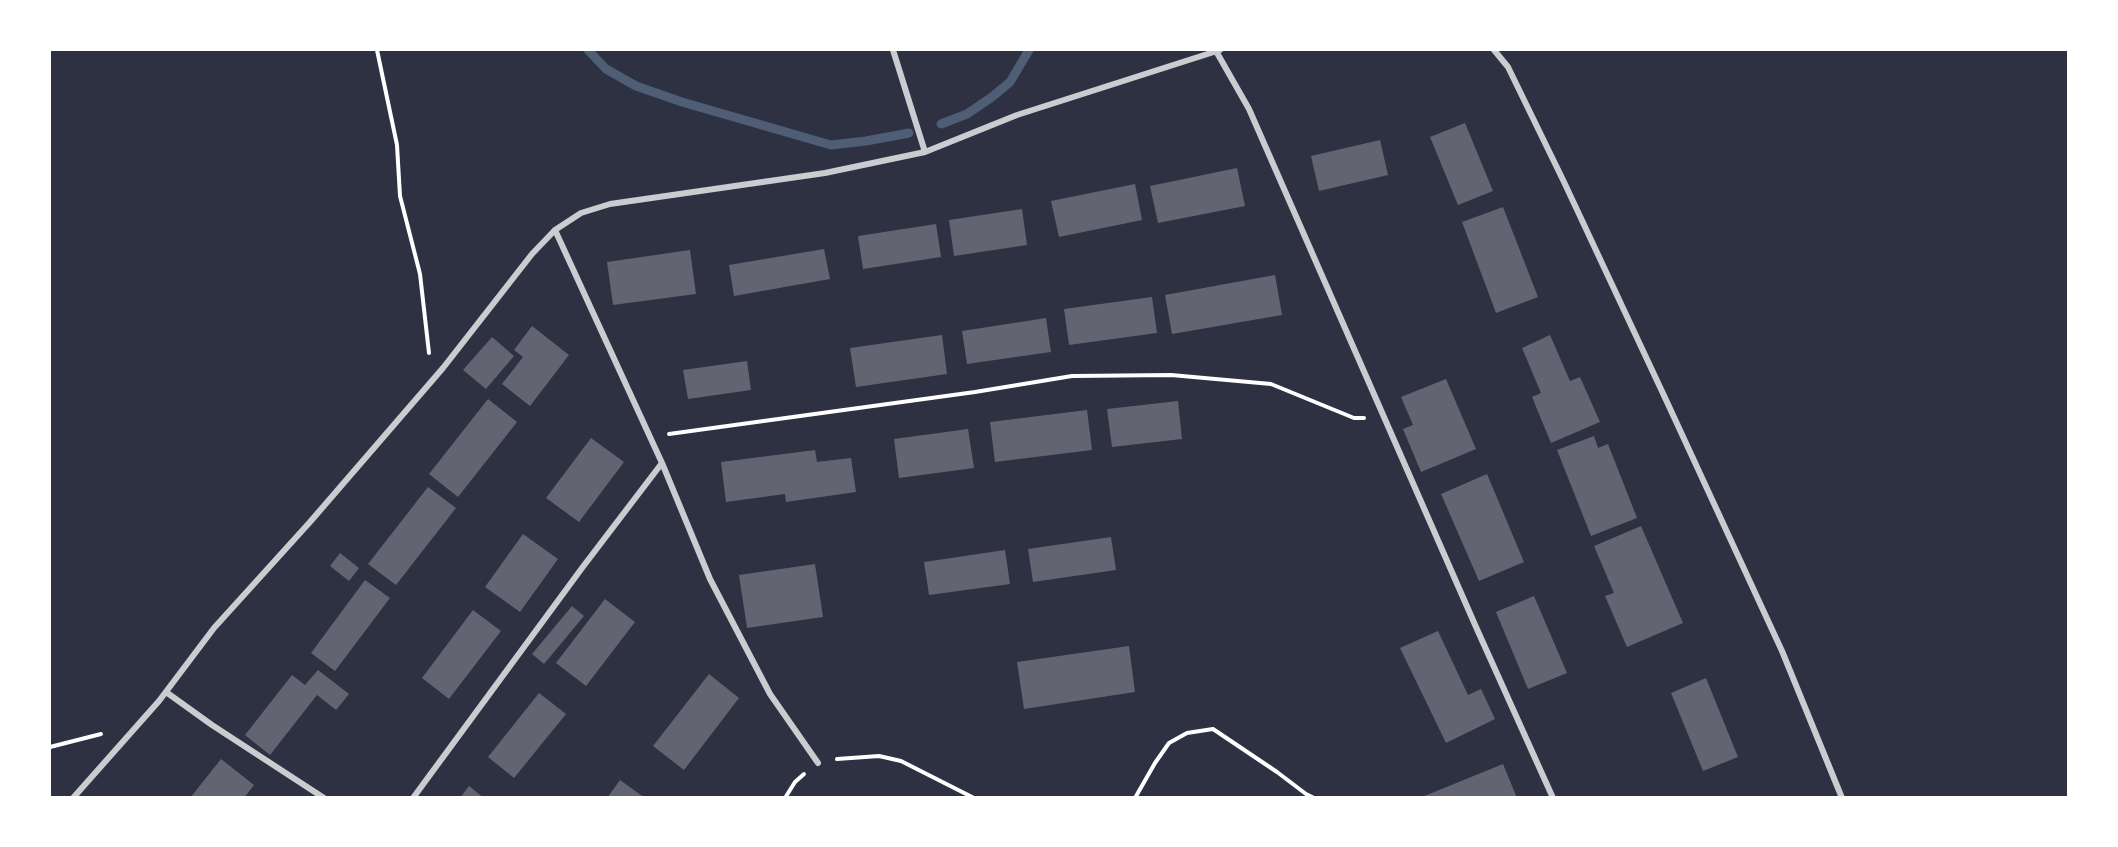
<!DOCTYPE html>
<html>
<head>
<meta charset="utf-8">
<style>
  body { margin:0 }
  #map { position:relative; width:2118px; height:847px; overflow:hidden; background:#2d3142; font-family:"Alegreya Sans",sans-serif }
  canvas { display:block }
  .frame { position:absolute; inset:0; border:51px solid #fff; pointer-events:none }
</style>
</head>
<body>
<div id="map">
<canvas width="2118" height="847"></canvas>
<div class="frame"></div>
</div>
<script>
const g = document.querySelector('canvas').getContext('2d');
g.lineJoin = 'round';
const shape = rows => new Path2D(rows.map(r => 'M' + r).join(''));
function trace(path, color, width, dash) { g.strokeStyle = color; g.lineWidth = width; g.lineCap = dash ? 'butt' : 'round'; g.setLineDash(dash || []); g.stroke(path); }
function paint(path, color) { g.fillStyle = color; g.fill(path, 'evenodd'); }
trace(shape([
  [588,50,606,69,636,86,682,102,831,145,866,141,909,133],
  [941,124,967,114,992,97,1010,82,1029,50]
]), '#4f5d75', 9);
paint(shape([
  [1465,123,1493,191,1458,205,1430,137],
  [1380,140,1388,175,1319,191,1311,156],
  [1237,168,1245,206,1158,223,1150,186],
  [1135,184,1142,220,1059,237,1051,201],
  [1503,207,1538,297,1496,313,1462,222],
  [1022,209,1027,245,954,256,949,220],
  [936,224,941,257,863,269,858,236],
  [824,249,830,279,734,296,729,265],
  [690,250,696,294,613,305,607,262],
  [1275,275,1282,315,1172,334,1165,295],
  [1152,297,1157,333,1069,345,1064,309],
  [1046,318,1051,352,967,364,962,331],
  [532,326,569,355,530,406,502,384,523,357,514,350],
  [942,335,947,374,856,387,850,348],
  [1550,335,1570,381,1580,377,1600,422,1551,443,1532,397,1541,393,1522,348],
  [492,337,514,356,486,389,463,370],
  [747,361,751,390,688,399,683,370],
  [1446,379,1476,449,1421,472,1403,429,1413,425,1401,397],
  [488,399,517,422,458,497,429,474],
  [1178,401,1182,439,1112,447,1107,409],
  [1087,410,1092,450,995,462,990,422],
  [968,429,974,468,899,478,894,439],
  [1594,436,1598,448,1608,444,1637,518,1591,536,1557,450],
  [591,438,624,462,579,522,546,498],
  [815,450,817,462,851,458,856,492,786,502,785,494,726,502,721,462],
  [1487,474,1524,562,1479,581,1441,494],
  [428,487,456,508,396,585,368,564],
  [1641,526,1683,623,1627,647,1605,596,1614,593,1594,546],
  [523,534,558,559,520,612,485,587],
  [1111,537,1116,570,1033,582,1028,549],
  [1005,550,1010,584,929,595,924,562],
  [340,553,359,568,349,581,330,566],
  [815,564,823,617,747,628,739,575],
  [365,580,390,598,335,671,311,653],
  [1534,596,1567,673,1528,689,1496,612],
  [605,599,635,622,586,686,556,663],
  [572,606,584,616,544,664,532,654],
  [473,610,501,631,449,699,422,678],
  [1438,631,1468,695,1481,689,1495,719,1446,743,1400,648],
  [1129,646,1135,692,1024,709,1017,662],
  [318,670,349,694,336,710,317,695,270,755,245,735,292,675,305,685],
  [709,674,739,698,684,770,653,746],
  [1706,678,1738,757,1703,771,1671,693],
  [539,693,566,714,514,778,488,757],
  [221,759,254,785,244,798,190,798],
  [1503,764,1517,798,1422,798,1422,797],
  [620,780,645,798,607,798],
  [469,786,484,798,460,798]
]), '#626471');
trace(shape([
  [377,50,397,145,400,196,420,274,429,353],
  [669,434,975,392,1072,376,1171,375,1271,384,1354,418,1364,418],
  [50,747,101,734],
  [837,759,879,756,901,761,974,798],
  [785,798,795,782,804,774],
  [1135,798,1155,763,1169,743,1187,733,1213,729,1277,772,1306,794,1314,798]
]), '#fff', 4);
trace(shape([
  [893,50,925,152],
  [1494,50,1508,67,1564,182,1667,402,1782,651,1842,798],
  [1216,51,1249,109,1476,627,1553,798],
  [662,463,710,579,770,694,818,763],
  [166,692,212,725,324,798],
  [73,798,159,701,214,628,310,522,443,368,532,254,555,230,581,213,610,204,825,173,925,152,1017,115,1220,50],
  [413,798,582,568,662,463,555,230]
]), '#caccd0', 6);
</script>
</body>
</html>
